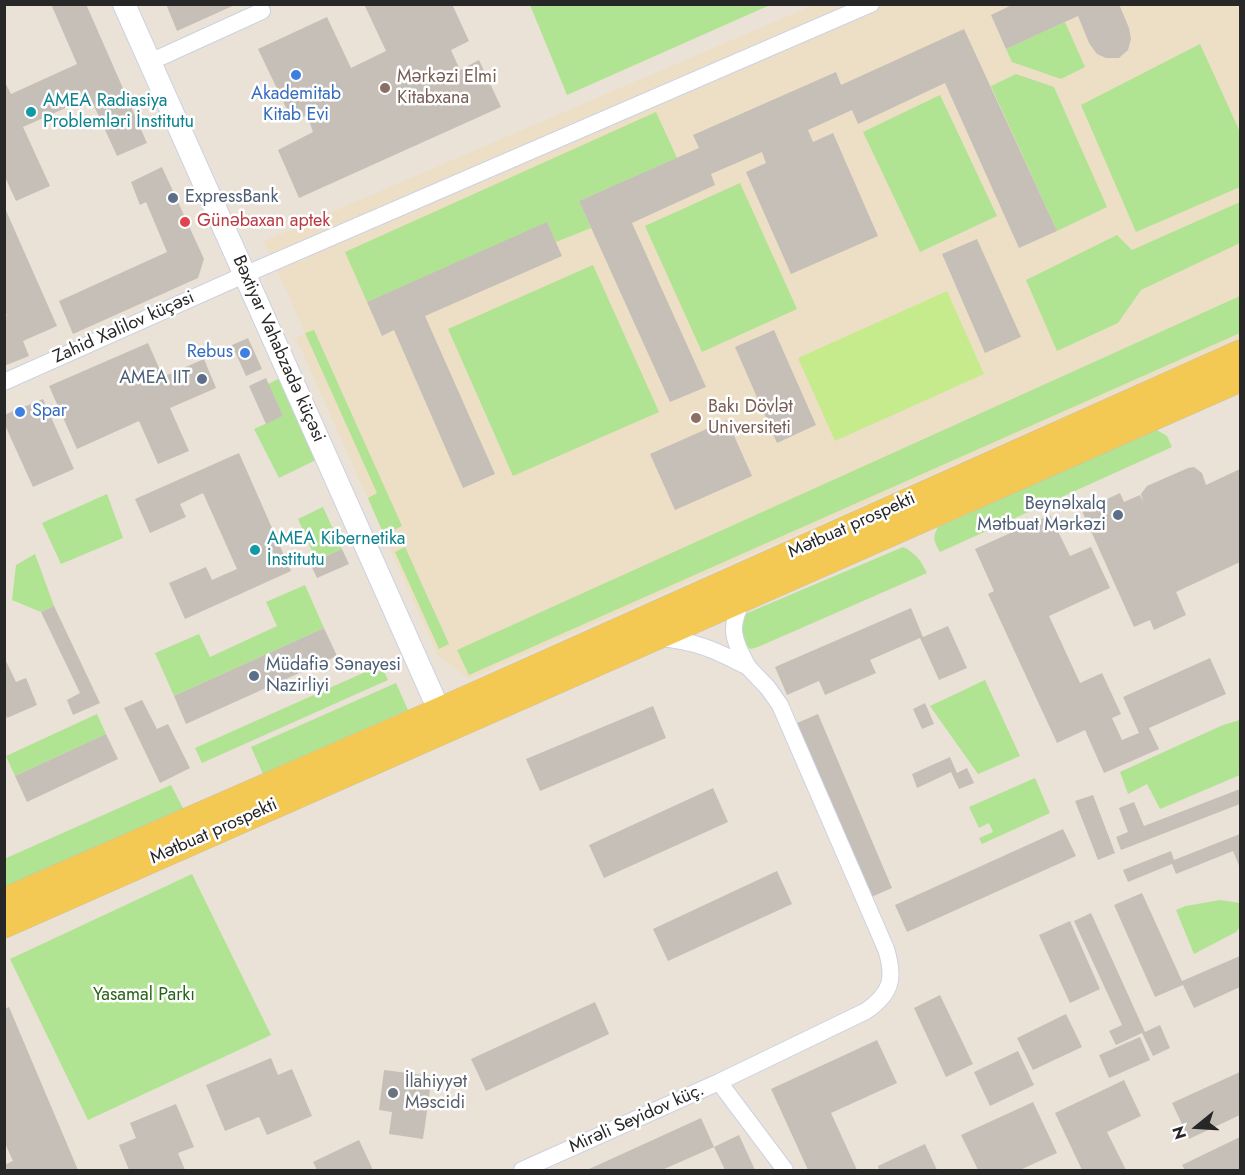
<!DOCTYPE html>
<meta charset="utf-8">
<style>
body{margin:0}
#map{position:relative;width:1245px;height:1175px;overflow:hidden;background:#eae2d7;font-family:Jost,sans-serif}
canvas{display:block}
.frame{position:absolute;inset:0;border:6px solid #272727;pointer-events:none}
.north{position:absolute;left:1167px;top:1097px;width:60px;height:60px;-webkit-text-stroke:4px #fff;paint-order:stroke;rotate:252deg;font-size:16px;font-weight:700;line-height:24px;text-align:center;color:#272727}
.north::after{content:'';display:block;margin:auto;width:21px;height:27px;background:#272727;clip-path:polygon(50% 0,100% 100%,50% 72%,0 100%)}
</style>
<div id="map">
<canvas width="1245" height="1175"></canvas>
<div class="frame"></div>
<div class="north">N</div>
</div>
<script>
const ctx = document.querySelector('canvas').getContext('2d');
ctx.lineJoin = 'round';
function paint(path, color) { ctx.fillStyle = color; ctx.fill(path, 'evenodd'); }
function stroke(path, color, width, dash) { ctx.strokeStyle = color; ctx.lineWidth = width; ctx.lineCap = dash ? 'butt' : 'round'; ctx.setLineDash(dash || []); ctx.stroke(path); }
function write(font, color, halo, rows, align = 'center') {
  ctx.font = font + ' Jost,sans-serif'; ctx.lineWidth = 5; ctx.setLineDash([]); ctx.textBaseline = 'middle'; ctx.strokeStyle = halo; ctx.fillStyle = color; for (const [text, x, y, turn = 0] of rows) {
    ctx.save(); ctx.translate(x, y); ctx.rotate((+turn || 0) * Math.PI / 180); ctx.textAlign = isNaN(turn) ? turn : align; if (halo) ctx.strokeText(text, 0, 0); ctx.fillText(text, 0, 0); ctx.restore();
  }
}
const education = new Path2D(`
 M813,5H1240V338L469,679L438,656L296,338L305,333L264,241Z`);
const green = new Path2D(`
 M530,5H770L567,95Z
 M1065,22L1085,67L1061,79L1012,62L1006,49Z
 M1200,44L1240,132V187L1136,232L1081,105Z
 M1016,74L1054,87L1107,207L1057,231L991,86Z
 M940,95L997,216L920,252L863,132Z
 M656,112L677,158L579,201L591,228L556,242L547,223L367,302L345,252Z
 M740,183L797,309L702,352L645,226Z
 M1240,202V243L1141,290L1118,323L1057,351L1026,280L1117,235L1132,250Z
 M593,265L659,412L513,476L448,329Z
 M1240,296V333L469,675L457,650Z
 M314,330L402,526L384,535L368,498L377,493L305,333Z
 M284,376L322,457L279,478L254,429L283,416L268,384Z
 M1157,430L1167,436L1172,447L940,552C934,542 932,537 938,527L1146,433Z
 M107,494L123,538L61,564L42,523Z
 M323,507L342,549L316,560L298,519Z
 M405,547L449,644L439,649L395,552Z
 M903,547C916,553 921,561 927,573L758,647L751,649L744,645L741,634L745,614Z
 M35,554L54,606L41,612L12,600L16,565Z
 M305,585L324,628L174,696L155,653L199,634L210,657L277,626L266,602Z
 M381,665L388,680L202,763L195,748Z
 M985,680L1020,756L978,774L930,706Z
 M396,683L408,710L263,774L251,747Z
 M97,714L106,734L15,776L6,756Z
 M1240,720V775L1160,809L1147,784L1128,794L1120,772L1223,725Z
 M1035,778L1050,813L982,844L979,838L993,832L989,823L979,828L969,807Z
 M171,785L184,810L5,889L4,859Z
 M192,874L271,1035L88,1120L10,959Z
 M1220,900L1240,903V927L1236,932L1194,954L1176,910L1186,906Z`);
const pitch = new Path2D(`
 M947,291L984,374L835,441L798,358Z`);
const building = new Path2D(`
 M51,4H86L147,143L117,156L90,97L23,127L50,186L16,201L4,175V80L11,94L77,64Z
 M166,4H237L177,31Z
 M364,4H452L469,41L451,50L460,70L479,60L501,107L299,198L278,150L313,132L307,115L293,122L258,49L327,17L351,68L386,51Z
 M1014,4H1119L1129,28L1131,39L1128,50L1119,58H1106L1097,54L1089,43L1078,16L1006,49L991,15Z
 M964,29L1057,231L1019,248L945,83L858,124L852,110L808,130L813,142L833,133L878,236L791,274L746,172L766,163L762,152L711,174L715,185L632,223L706,387L670,402L579,201L699,148L693,135L836,72L841,85Z
 M162,167L204,259L198,278L73,334L59,301L167,252L146,202L140,205L131,182Z
 M4,206L57,326L23,341L29,356L4,366V317L7,316L4,310Z
 M547,222L562,256L425,316L495,474L463,488L394,330L382,336L367,302Z
 M977,239L1021,337L985,353L942,254Z
 M774,330L816,425L777,443L735,347Z
 M248,338L262,369L246,376L232,345Z
 M148,343L163,377L204,359L216,388L170,408L189,451L158,464L139,421L77,449L49,386Z
 M266,378L283,416L266,424L249,386Z
 M43,399L74,469L33,487L4,423V415Z
 M727,420L752,476L675,510L650,454Z
 M239,453L291,571L185,619L169,583L206,567L212,580L237,569L203,493L180,504L186,517L150,533L135,499Z
 M1194,467L1202,473L1206,485L1240,469V562L1176,592L1186,615L1154,630L1150,620L1134,627L1082,511L1120,493L1124,502L1140,495L1143,502L1141,494L1147,486L1188,468Z
 M1050,515L1070,556L1091,547L1110,588L1049,616L1080,683L1102,673L1121,714L1112,718L1122,740L1139,733L1123,697L1210,658L1226,694L1149,728L1159,749L1104,773L1085,730L1057,743L988,594L994,591L975,549Z
 M342,549L349,564L317,578L310,563Z
 M54,606L100,703L73,715L67,700L80,693L41,612Z
 M911,608L923,637L948,626L967,668L939,680L920,638L870,660L876,673L825,695L819,681L787,695L775,667Z
 M324,628L337,656L186,724L174,696Z
 M4,657L16,682L26,678L37,705L7,718L4,713Z
 M142,700L157,729L168,724L190,768L160,783L124,708Z
 M925,703L934,724L922,729L913,709Z
 M653,706L666,738L540,791L526,759Z
 M818,714L892,888L869,898L795,724Z
 M106,734L118,759L27,802L15,776Z
 M950,757L957,773L967,768L974,783L959,789L951,772L917,788L912,774Z
 M713,788L728,822L604,878L589,845Z
 M1240,789V804L1121,850L1116,837L1128,832L1119,808L1134,802L1144,826Z
 M1093,795L1115,853L1098,860L1075,801Z
 M1063,829L1076,856L907,932L895,905Z
 M1240,834V868L1233,851L1176,874L1172,864L1128,882L1123,870L1171,851L1174,860Z
 M777,871L792,904L668,961L653,929Z
 M1142,893L1182,981L1240,956V987L1194,1008L1183,985L1155,997L1114,905Z
 M1091,913L1145,1032L1160,1025L1170,1048L1153,1056L1142,1033L1116,1045L1109,1031L1122,1025L1074,921Z
 M1070,921L1100,989L1070,1003L1039,935Z
 M940,995L973,1064L946,1077L914,1008Z
 M595,1002L609,1034L486,1091L471,1059Z
 M9,1007L78,1170L4,1169V1165L13,1161L4,1141V1009Z
 M1066,1014L1082,1047L1033,1070L1017,1038Z
 M1140,1037L1150,1060L1109,1078L1099,1055Z
 M877,1040L897,1083L831,1113L857,1170H808L771,1089Z
 M1018,1051L1034,1085L990,1106L974,1072Z
 M271,1058L278,1075L292,1069L312,1116L267,1135L259,1117L225,1131L206,1085Z
 M384,1070L432,1076L423,1139L389,1134L392,1112L379,1110Z
 M1240,1072V1115L1189,1139L1172,1103Z
 M1124,1080L1141,1116L1107,1132L1126,1170H1082L1055,1113Z
 M1033,1102L1057,1153L1020,1170H978L961,1135Z
 M176,1104L194,1147L178,1153L185,1170H129L119,1145L136,1138L130,1123Z
 M701,1118L714,1147L739,1135L755,1170H725L714,1147L662,1170H587Z
 M1240,1137V1170H1185L1182,1165Z
 M359,1140L373,1170H317L313,1162Z
 M925,1144L937,1170H879L878,1166Z`);
const street = new Path2D(`
 M150,62L262,11
 M4,382L244,275L871,4
 M659,638C696,641 715,650 748,667C733,638 728,629 743,599
 M719,1082L785,1170
 M522,1170L719,1082L866,1011C892,993 895,978 886,949L780,705L768,688L748,667`);
const secondary = new Path2D(`
 M124,4L447,728`);
const primary = new Path2D(`
 M4,901L439,711L1240,353
 M4,925L1240,379`);
const markers = [
 [296,75,6,"#3f7fe0"],
 [385,88,6,"#8d6e63"],
 [31,112,6,"#0f9aa8"],
 [173,198,6,"#5c6f8a"],
 [185,222,6,"#e0444e"],
 [245,353,6,"#3f7fe0"],
 [202,379,6,"#5c6f8a"],
 [20,412,6,"#3f7fe0"],
 [696,418,6,"#8d6e63"],
 [1118,515,6,"#5c6f8a"],
 [255,550,6,"#0f9aa8"],
 [254,676,6,"#5c6f8a"],
 [393,1093,6,"#6b7280"]
];
const educationNames = [
 ["Mərkəzi Elmi",397,78],
 ["Kitabxana",397,99],
 ["Bakı Dövlət",708,408],
 ["Universiteti",708,429]
];
const shopNames = [
 ["Akademitab",296,95],
 ["Kitab Evi",296,116],
 ["Rebus",233,353,"right"],
 ["Spar",32,412,"left"]
];
const cultureNames = [
 ["AMEA Radiasiya",43,102],
 ["Problemləri İnstitutu",43,123],
 ["AMEA Kibernetika",267,540],
 ["İnstitutu",267,561]
];
const serviceNames = [
 ["ExpressBank",185,198],
 ["AMEA IIT",190,379,"right"],
 ["Beynəlxalq",1106,505,"right"],
 ["Mətbuat Mərkəzi",1106,526,"right"],
 ["Müdafiə Sənayesi",266,666],
 ["Nazirliyi",266,687]
];
const healthNames = [
 ["Günəbaxan aptek",197,222]
];
const streetNames = [
 ["Zahid Xəlilov küçəsi",124,328,-24],
 ["Bəxtiyar Vahabzadə küçəsi",278,349,66],
 ["Mətbuat prospekti",852,526,-24],
 ["Mətbuat prospekti",214,832,-24],
 ["Mirəli Seyidov küç.",637,1119,-24]
];
const parkNames = [
 ["Yasamal Parkı",144,996]
];
const worshipNames = [
 ["İlahiyyət",405,1083],
 ["Məscidi",405,1104]
];
paint(education, '#eddfc6');
paint(green, '#b0e392');
paint(pitch, '#c6eb8d');
paint(building, '#c5bfb8');
stroke(street, '#cdd1e1', 18);
stroke(secondary, '#cdd1e1', 24);
stroke(primary, '#c3c3c3', 27);
stroke(street, '#fff', 16);
stroke(secondary, '#fff', 22);
stroke(primary, '#f3c954', 26);
for (const [x, y, r, color] of markers) { const dot = new Path2D(); dot.arc(x, y, r, 0, 2 * Math.PI); ctx.fillStyle = color; ctx.fill(dot); stroke(dot, '#fff', 2); }
write('18px', '#785e54', '#fff', educationNames, 'left');
write('18px', '#366cbe', '#fff', shopNames);
write('18px', '#0d838f', '#fff', cultureNames, 'left');
write('18px', '#4e5e75', '#fff', serviceNames, 'left');
write('18px', '#be3a42', '#fff', healthNames, 'left');
write('18px', '#272727', '#fff', streetNames);
write('18px', '#296317', '#fff', parkNames);
write('18px', '#5b616d', '#fff', worshipNames, 'left');
</script>
